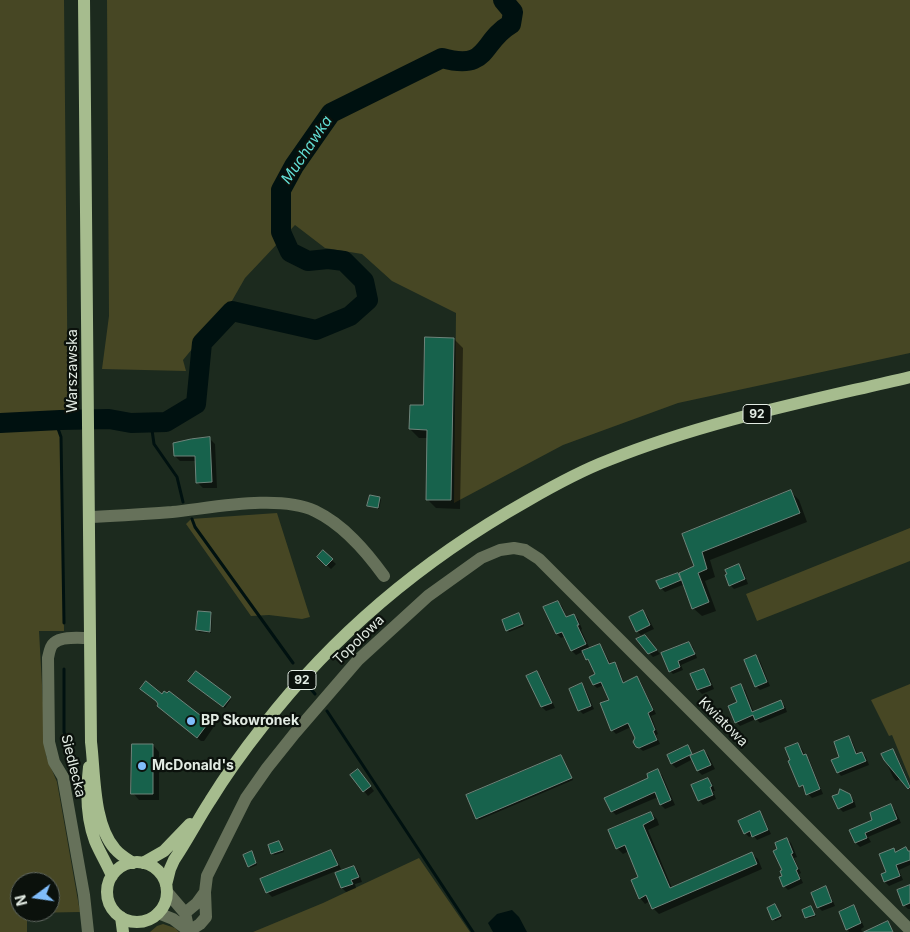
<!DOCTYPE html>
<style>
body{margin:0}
#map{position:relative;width:910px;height:932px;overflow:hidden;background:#1c2a1e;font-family:Inter,sans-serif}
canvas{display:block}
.north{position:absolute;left:10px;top:872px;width:50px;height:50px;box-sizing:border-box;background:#0b110c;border:1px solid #616862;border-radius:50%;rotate:256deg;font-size:14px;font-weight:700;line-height:20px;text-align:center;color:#e2ebe3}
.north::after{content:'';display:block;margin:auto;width:18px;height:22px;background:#80bdfa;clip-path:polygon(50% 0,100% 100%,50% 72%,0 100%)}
</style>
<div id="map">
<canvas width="910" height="932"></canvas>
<div class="north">N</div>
</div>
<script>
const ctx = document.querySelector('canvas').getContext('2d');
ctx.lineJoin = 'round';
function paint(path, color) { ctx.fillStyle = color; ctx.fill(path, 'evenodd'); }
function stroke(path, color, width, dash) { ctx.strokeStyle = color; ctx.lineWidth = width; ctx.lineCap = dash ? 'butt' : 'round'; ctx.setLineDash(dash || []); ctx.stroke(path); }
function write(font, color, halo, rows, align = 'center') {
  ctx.font = font + ' Inter,sans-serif'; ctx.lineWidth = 4.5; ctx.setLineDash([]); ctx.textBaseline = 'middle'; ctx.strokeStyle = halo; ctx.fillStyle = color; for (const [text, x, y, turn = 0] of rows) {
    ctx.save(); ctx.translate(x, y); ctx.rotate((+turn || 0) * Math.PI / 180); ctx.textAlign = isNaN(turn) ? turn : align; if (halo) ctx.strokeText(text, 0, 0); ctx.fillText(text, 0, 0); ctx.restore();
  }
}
const green = new Path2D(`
 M0,0H64L68,413L0,419Z
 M107,0H910V353L678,403L563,445L454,503L456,313L392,281L362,254L325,248L295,225L245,278L217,327L197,343L183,360L186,371L102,369L109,316Z
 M57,424L61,437L64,631H39L46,756L57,782L80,912L27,913V932H0V433L6,428ZM20,882H50V912H20Z
 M277,513L310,617L302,619L269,615L251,616L186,524L191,519Z
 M910,528V561L757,621L746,594Z
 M910,684V779L892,735L889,736L871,700Z
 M419,858L470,932H253L323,903Z
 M163,924L175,928L179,932H150L157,926Z`);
const water = new Path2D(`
 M512,910L519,917L527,932H493L488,923L497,914Z`);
const shadow = new Path2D(`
 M454,339L463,348L460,509L436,508L427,499L428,438H419L410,429L425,406Z
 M210,439L215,444L217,488H203L197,482L196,461H180L175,456Z
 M791,492L799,500L807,522L710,560L715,577L705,581L716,611L702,616L693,608L685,584L665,592L661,588L678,574L683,580L696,567L683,534Z
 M379,498L381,500L379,509L369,506Z
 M323,552L336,564L331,569L318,557Z
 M739,566L743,570L748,584L734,589L730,585Z
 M558,602L562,606L567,618L574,615L578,619L582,629L581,630L590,649L600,645L603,649L611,665L615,664L618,667L624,683L637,678L640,681L656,714L651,716L658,734L656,735L660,744L643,751L637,746L636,738L631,727L616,734L612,730L610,700L604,685L597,688L594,685L597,674L584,651L576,655L572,651L565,636L561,638L557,634Z
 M643,612L647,616L654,629L641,635L637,631Z
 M211,614L212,615L211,633L199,632L197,630Z
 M520,617L524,626L509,632L507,630Z
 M649,641L660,654L653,657L649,653Z
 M689,644L693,647L697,658L681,665L683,670L673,674L670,671Z
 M756,656L760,661L770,686L760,690L756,686Z
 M704,670L708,674L714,689L702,694L698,690Z
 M536,673L541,677L555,708L546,711L542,707L528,676Z
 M192,683L230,698L231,699L225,708Z
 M582,684L585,688L594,709L583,714L579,710Z
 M740,686L745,690L754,713L781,702L785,706L787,712L760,723L756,719L740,726L736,722Z
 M163,695L208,723L213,728L204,741H201L158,706Z
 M848,738L852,741L858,755L862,753L866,757L869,765L841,776L838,772Z
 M798,744L802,749L805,755L809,759L823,794L812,798L802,787L809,784Z
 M153,745L159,752V800H139L133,793Z
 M687,747L694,756L704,751L708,755L715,769L702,775L698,771L693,759L676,768L672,764Z
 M893,751L896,754L910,785V789L901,779L896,781L893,777L883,755Z
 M561,756L573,780L479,820L477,818Z
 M657,771L662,775L675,805L665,809L661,805L658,797L616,815L612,811L650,779Z
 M351,775H362L374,791L368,796Z
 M708,779L712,783L715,791H713L716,799L703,805L699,800Z
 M849,795L854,800L856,807L843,812L839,808Z
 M891,806L895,810L901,823L868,837L871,842L860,847L856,843L874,821Z
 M651,813L657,819L659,825L648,830L672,888L752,854L758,859L762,869L659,914L653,908L650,901L645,904L640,898V877L629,851L623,854L617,848Z
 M759,813L763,817L771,834L757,840L753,835L749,837L745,833Z
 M787,839L791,843L797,857L794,858L801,873L799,874L803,883L788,890L784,886L783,871L779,850Z
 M279,842L284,852L274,855L269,846Z
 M906,849L910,852V865L899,870L903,880L889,886L885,882L893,850L896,853Z
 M331,852L335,856L341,869L272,897L268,893L262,880Z
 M252,853L257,865L250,868L249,866Z
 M354,867L358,871L362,882L355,884L356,888L346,892L342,888L337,874Z
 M910,886V909H908L904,905Z
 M825,888L829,892L835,906L822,911L818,907Z
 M775,905L782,918L775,921L768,909Z
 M854,907L857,911L864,927L861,929L862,932H849L840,913Z
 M811,908L816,916L808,919L803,911Z`);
const stream = new Path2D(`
 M55,420L61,437L64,623
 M151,423L154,444L177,477L183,502
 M192,519L195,527L293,663
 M64,669V732L68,741
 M311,689L315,694
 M327,711L473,932`);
const river = new Path2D(`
 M0,423L60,420L109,419L131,423L166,422L196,404L202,343L232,311L316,330L350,316L368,300L364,281L344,261L328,259L308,261L290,252L281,232V190L294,166L331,113L442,58C490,71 480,42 511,24L513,12L503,0`);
const building = new Path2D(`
 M425,337L454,338L451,500H426L427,430L409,429L410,405H423Z
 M210,437L212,482L196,483L195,456H174L173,443L191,439Z
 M791,490L800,513L702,552L707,569L698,573L709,602L692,609L679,573L694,566L682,534Z
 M370,495L380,497L378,508L367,506Z
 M323,550L333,559L326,566L317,557Z
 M739,564L745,579L729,586L725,575L727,574L725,570Z
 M678,573L681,580L660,589L656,581Z
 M558,601L566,617L574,614L579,625H577L586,644L571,651L562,632L556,634L543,607Z
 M643,610L650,625L636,632L629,617Z
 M198,611L211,612L210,632L196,630Z
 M519,613L523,624L506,631L502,620Z
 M645,635L657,650L648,654L636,639Z
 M689,642L695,654L678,661L680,667L669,672L661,653Z
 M600,644L609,664L615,662L623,683L637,676L653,710L648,713L655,730L653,731L657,740L639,748L636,747L633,742L635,738L628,723L611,731L600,703L609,700L601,682L593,685L589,677L595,674L588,659L586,660L582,651Z
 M756,655L767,682L755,687L744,660Z
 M704,669L711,685L697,690L690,674Z
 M196,671L231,697L223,707L188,681Z
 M537,671L552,703L541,707L526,676Z
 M146,681L162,694L164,691L167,693L169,691L209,722L197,738L157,706L158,704L156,701L140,689Z
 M582,683L591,706L578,711L569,689Z
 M741,684L752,712L781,700L784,708L755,720L753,715L735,723L728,706L737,702L731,688Z
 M849,736L856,754L862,752L866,761L837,773L831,760L839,757L834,742Z
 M798,743L803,755L806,754L820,789L806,795L803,785L799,787L788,761L790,760L785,748Z
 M132,744H153V794H131Z
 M688,745L692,754L671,764L667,755Z
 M893,749L910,787L908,789L884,760L881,754Z
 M704,750L711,765L697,771L690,756Z
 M561,755L572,778L476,819L466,795Z
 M358,769L371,786L363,792L350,775Z
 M658,769L671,800L660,805L655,792L611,812L604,798L648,778L647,774Z
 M708,778L712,786L710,787L713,795L698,801L691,785Z
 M840,789L850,794L853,802L838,809L832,796L838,794Z
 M891,804L897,819L865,833L867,838L855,843L849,830L872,820L870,813Z
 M760,811L768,830L752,837L750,831L744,834L738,821Z
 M651,812L654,819L643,825L670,888L752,852L757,864L652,909L646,895L639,899L631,880L638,877L625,845L616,849L608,830Z
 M787,838L793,853L791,854L798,869L796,870L800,879L783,887L779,877L782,876L780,871L782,870L773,851L777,849L775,843Z
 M279,841L283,850L271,854L268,845Z
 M906,847L908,851H910V860L896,865L900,876L884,882L881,874L886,872L879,854L894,848L895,852Z
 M331,850L338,865L266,893L260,879Z
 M252,851L256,863L248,867L243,855Z
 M354,866L359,877L351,880L353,884L341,888L335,873Z
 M910,885V903L903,906L897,890Z
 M826,886L832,902L817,908L811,893Z
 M775,904L781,916L772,920L767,908Z
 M854,905L861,923L846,930L839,912Z
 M811,906L815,915L805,918L802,910Z
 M888,921L893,932H864Z`);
const minor = new Path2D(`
 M89,517C117,516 145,514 172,512C212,508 279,494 315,511C344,525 366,551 384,576
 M167,892L185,913L189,932
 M158,913L173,919L189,931
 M185,913L197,903L205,892
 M189,931L200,924L206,917L205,892L207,876L246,798L267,768L295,733L358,660L428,596L481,558L500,550L514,548L525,550L539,559L910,930
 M88,932L84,895L63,777L54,762L49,742L48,658C49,653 50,646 54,643C61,636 79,638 89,638`);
const major = new Path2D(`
 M84,0L91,742C95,774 93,824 115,849C120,855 127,859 133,863
 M89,767C86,792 86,817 95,841C100,853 107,864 112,876
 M107 892a30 30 0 1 1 60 0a30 30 0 1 1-60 0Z
 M143,863L164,851L190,824
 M166,885L170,869L174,860C187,841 197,821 210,801C226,775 244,750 263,726C335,633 424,559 527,501C553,486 580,471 609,460C706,421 809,401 910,377
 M121,917L123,932`);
const markers = [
 [191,721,5,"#80bdfa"],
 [142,766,5,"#80bdfa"]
];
const shields = [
 [757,414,28],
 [302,680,28]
];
const shieldNames = [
 ["92",757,414],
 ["92",302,680]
];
const streetNames = [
 ["Warszawska",73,371,-90],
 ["Topolowa",359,640,-44],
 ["Kwiatowa",723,722,45],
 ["Siedlecka",73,766,76]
];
const poiNames = [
 ["BP Skowronek",201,721],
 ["McDonald's",152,766]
];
const waterNames = [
 ["Muchawka",307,150,-56]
];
paint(green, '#474724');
paint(water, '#001110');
paint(shadow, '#0007');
stroke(stream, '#001110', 3);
stroke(river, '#001110', 20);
paint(building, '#17624c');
stroke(building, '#6e847b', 1);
stroke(minor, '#66715a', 12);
stroke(major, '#a6bc8e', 12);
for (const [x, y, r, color] of markers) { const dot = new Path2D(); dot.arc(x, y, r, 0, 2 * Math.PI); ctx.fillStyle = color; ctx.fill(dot); stroke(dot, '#0b110c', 2); }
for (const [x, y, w] of shields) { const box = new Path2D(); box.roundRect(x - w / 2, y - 9.5, w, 19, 4); ctx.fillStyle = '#0b110c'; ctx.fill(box); stroke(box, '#e2ebe3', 1); }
write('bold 12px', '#e2ebe3', null, shieldNames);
write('14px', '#e2ebe3', '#0b110c', streetNames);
write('bold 14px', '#e2ebe3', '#0b110c', poiNames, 'left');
write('italic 15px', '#62ded5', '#0b110c', waterNames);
</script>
